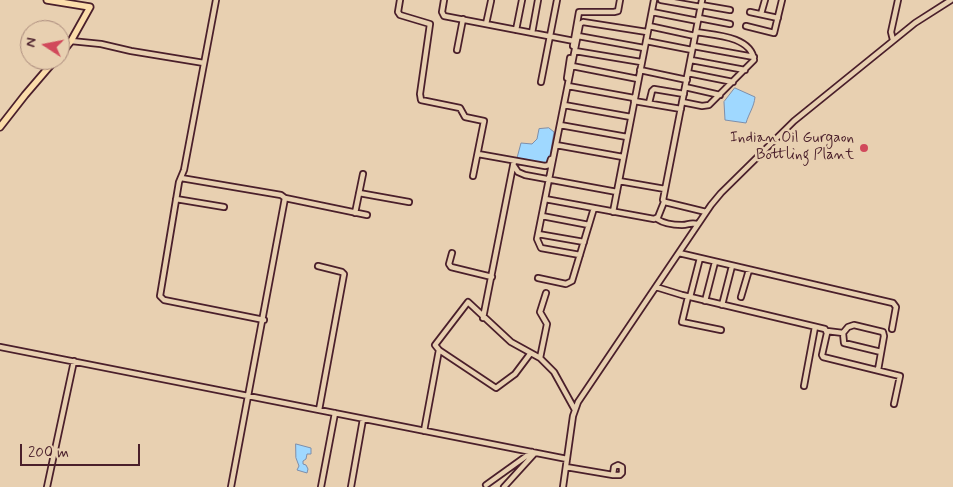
<!DOCTYPE html>
<style>
body{margin:0}
#map{position:relative;width:953px;height:487px;overflow:hidden;background:#e8d0b1;font-family:Mynerve,sans-serif}
canvas{display:block}
.north{position:absolute;left:20px;top:20px;width:50px;height:50px;box-sizing:border-box;background:#e8d0b1;border:1px solid #a9897b;border-radius:50%;rotate:281deg;font-size:14px;font-weight:700;line-height:20px;text-align:center;color:#4a1f2b}
.north::after{content:'';display:block;margin:auto;width:18px;height:22px;background:#d1495b;clip-path:polygon(50% 0,100% 100%,50% 72%,0 100%)}
.scale{position:absolute;left:20px;top:444px;width:120px;height:22px;box-sizing:border-box;border:2px solid #4a1f2b;border-top:0;padding-left:6px;font-size:15px;line-height:18px;white-space:nowrap;color:#4a1f2b;-webkit-text-stroke:4px #e8d0b1;paint-order:stroke}
</style>
<div id="map">
<canvas width="953" height="487"></canvas>
<div class="north">N</div>
<div class="scale">200 m</div>
</div>
<script>
const ctx = document.querySelector('canvas').getContext('2d');
ctx.lineJoin = 'round';
function paint(path, color) { ctx.fillStyle = color; ctx.fill(path, 'evenodd'); }
function stroke(path, color, width, dash) { ctx.strokeStyle = color; ctx.lineWidth = width; ctx.lineCap = dash ? 'butt' : 'round'; ctx.setLineDash(dash || []); ctx.stroke(path); }
function write(font, color, halo, rows, align = 'center') {
  ctx.font = font + ' Mynerve,sans-serif'; ctx.lineWidth = 5; ctx.setLineDash([]); ctx.textBaseline = 'middle'; ctx.strokeStyle = halo; ctx.fillStyle = color; for (const [text, x, y, turn = 0] of rows) {
    ctx.save(); ctx.translate(x, y); ctx.rotate((+turn || 0) * Math.PI / 180); ctx.textAlign = isNaN(turn) ? turn : align; if (halo) ctx.strokeText(text, 0, 0); ctx.fillText(text, 0, 0); ctx.restore();
  }
}
const water = new Path2D(`
 M735,88L755,97C754,107 749,113 746,123L725,120L724,102Z
 M549,128L554,132L549,162L542,166L520,161L517,158L521,143L532,144L537,139L539,129Z
 M296,444L311,448V454H307L306,459L303,461V464L306,465L308,469L307,473L297,470L299,466L296,458Z`);
const minor = new Path2D(`
 M216,0L184,170L179,182L160,296L164,300L264,320
 M400,0L398,12L400,15L430,24L420,94L421,100L460,108L465,117L484,121L473,176
 M444,0L442,12L444,16L574,41
 M661,0L701,7
 M702,0L663,200L665,202L706,212
 M701,5L730,10
 M652,12L698,21
 M750,12L778,18
 M761,14L765,0
 M699,18L730,24
 M486,24L491,1
 M649,26L695,36
 M746,26L774,33L782,0
 M516,30L522,0
 M532,33L538,0
 M578,36L644,48
 M893,40L891,32L898,0
 M71,41L101,44L131,51L204,63
 M646,41L692,50
 M573,46L579,12H614L618,11L620,0
 M693,46L754,57
 M457,50L463,19
 M575,51L641,62
 M691,60L745,70
 M572,66L638,79
 M640,70L687,80
 M688,73L733,82
 M567,78L570,58
 M541,82L557,0
 M568,86L634,98
 M685,87L720,95
 M634,101L681,109
 M682,102L702,106L709,105L754,60C751,36 714,35 696,32
 M649,103L652,91L654,89L684,94
 M564,105L631,117
 M560,125L627,137
 M556,145L623,157
 M478,154L545,166L549,165L551,159
 M514,166L518,172L525,175L617,192
 M181,178L281,195L285,198L231,487
 M619,181L665,189
 M359,193L409,202
 M285,198L367,215
 M176,199L224,207
 M545,199L654,219L658,217L664,202
 M613,212L654,0
 M355,213L363,174
 M542,216L589,225
 M657,219C663,223 674,225 682,225C689,225 689,222 698,224
 M538,234L584,242
 M452,253L449,264L451,267L492,277
 M679,253L893,303L896,307L892,329
 M580,255L541,248L537,239L580,24L583,22L647,32
 M318,266L342,272L344,274L319,410
 M538,278L566,284L572,281L594,208
 M656,287L682,295L825,329L827,333L822,355L823,357L900,376L894,404
 M546,293L540,312L547,324L540,358L554,372L575,410
 M688,297L682,322L721,330
 M690,297L700,258
 M741,297L749,270
 M705,301L715,262
 M722,305L732,266
 M483,318L514,161
 M827,331L843,333L848,327L854,325L883,332L884,336L878,370
 M843,333L844,343L881,352
 M0,347L567,459
 M530,354L515,374L496,388L439,350L435,345L468,302L511,342L540,358
 M804,386L815,327
 M424,431L439,350
 M566,467L613,475H620L622,473V467L618,465L614,467L613,475
 M486,485L532,452
 M47,487L74,361
 M321,487L335,413
 M351,487L363,419
 M504,487L534,454
 M563,487L573,416L578,402L711,205L721,193L794,121L915,23L951,0`);
const major = new Path2D(`
 M47,0L90,7L71,41L60,55
 M0,127L25,95L55,60`);
const markers = [
 [864,148,5,"#d1495b"]
];
const poiNames = [
 ["Indian Oil Gurgaon",854,139],
 ["Bottling Plant",854,156]
];
paint(water, '#9fd8ff');
stroke(water, '#7d8eaa', 1);
stroke(minor, '#4a1f2b', 8);
stroke(major, '#4a1f2b', 9);
stroke(minor, '#e8d0b1', 4.5);
stroke(major, '#fbddab', 5.5);
for (const [x, y, r, color] of markers) { const dot = new Path2D(); dot.arc(x, y, r, 0, 2 * Math.PI); ctx.fillStyle = color; ctx.fill(dot); stroke(dot, '#e8d0b1', 2); }
write('15px', '#4a1f2b', '#e8d0b1', poiNames, 'right');
</script>
